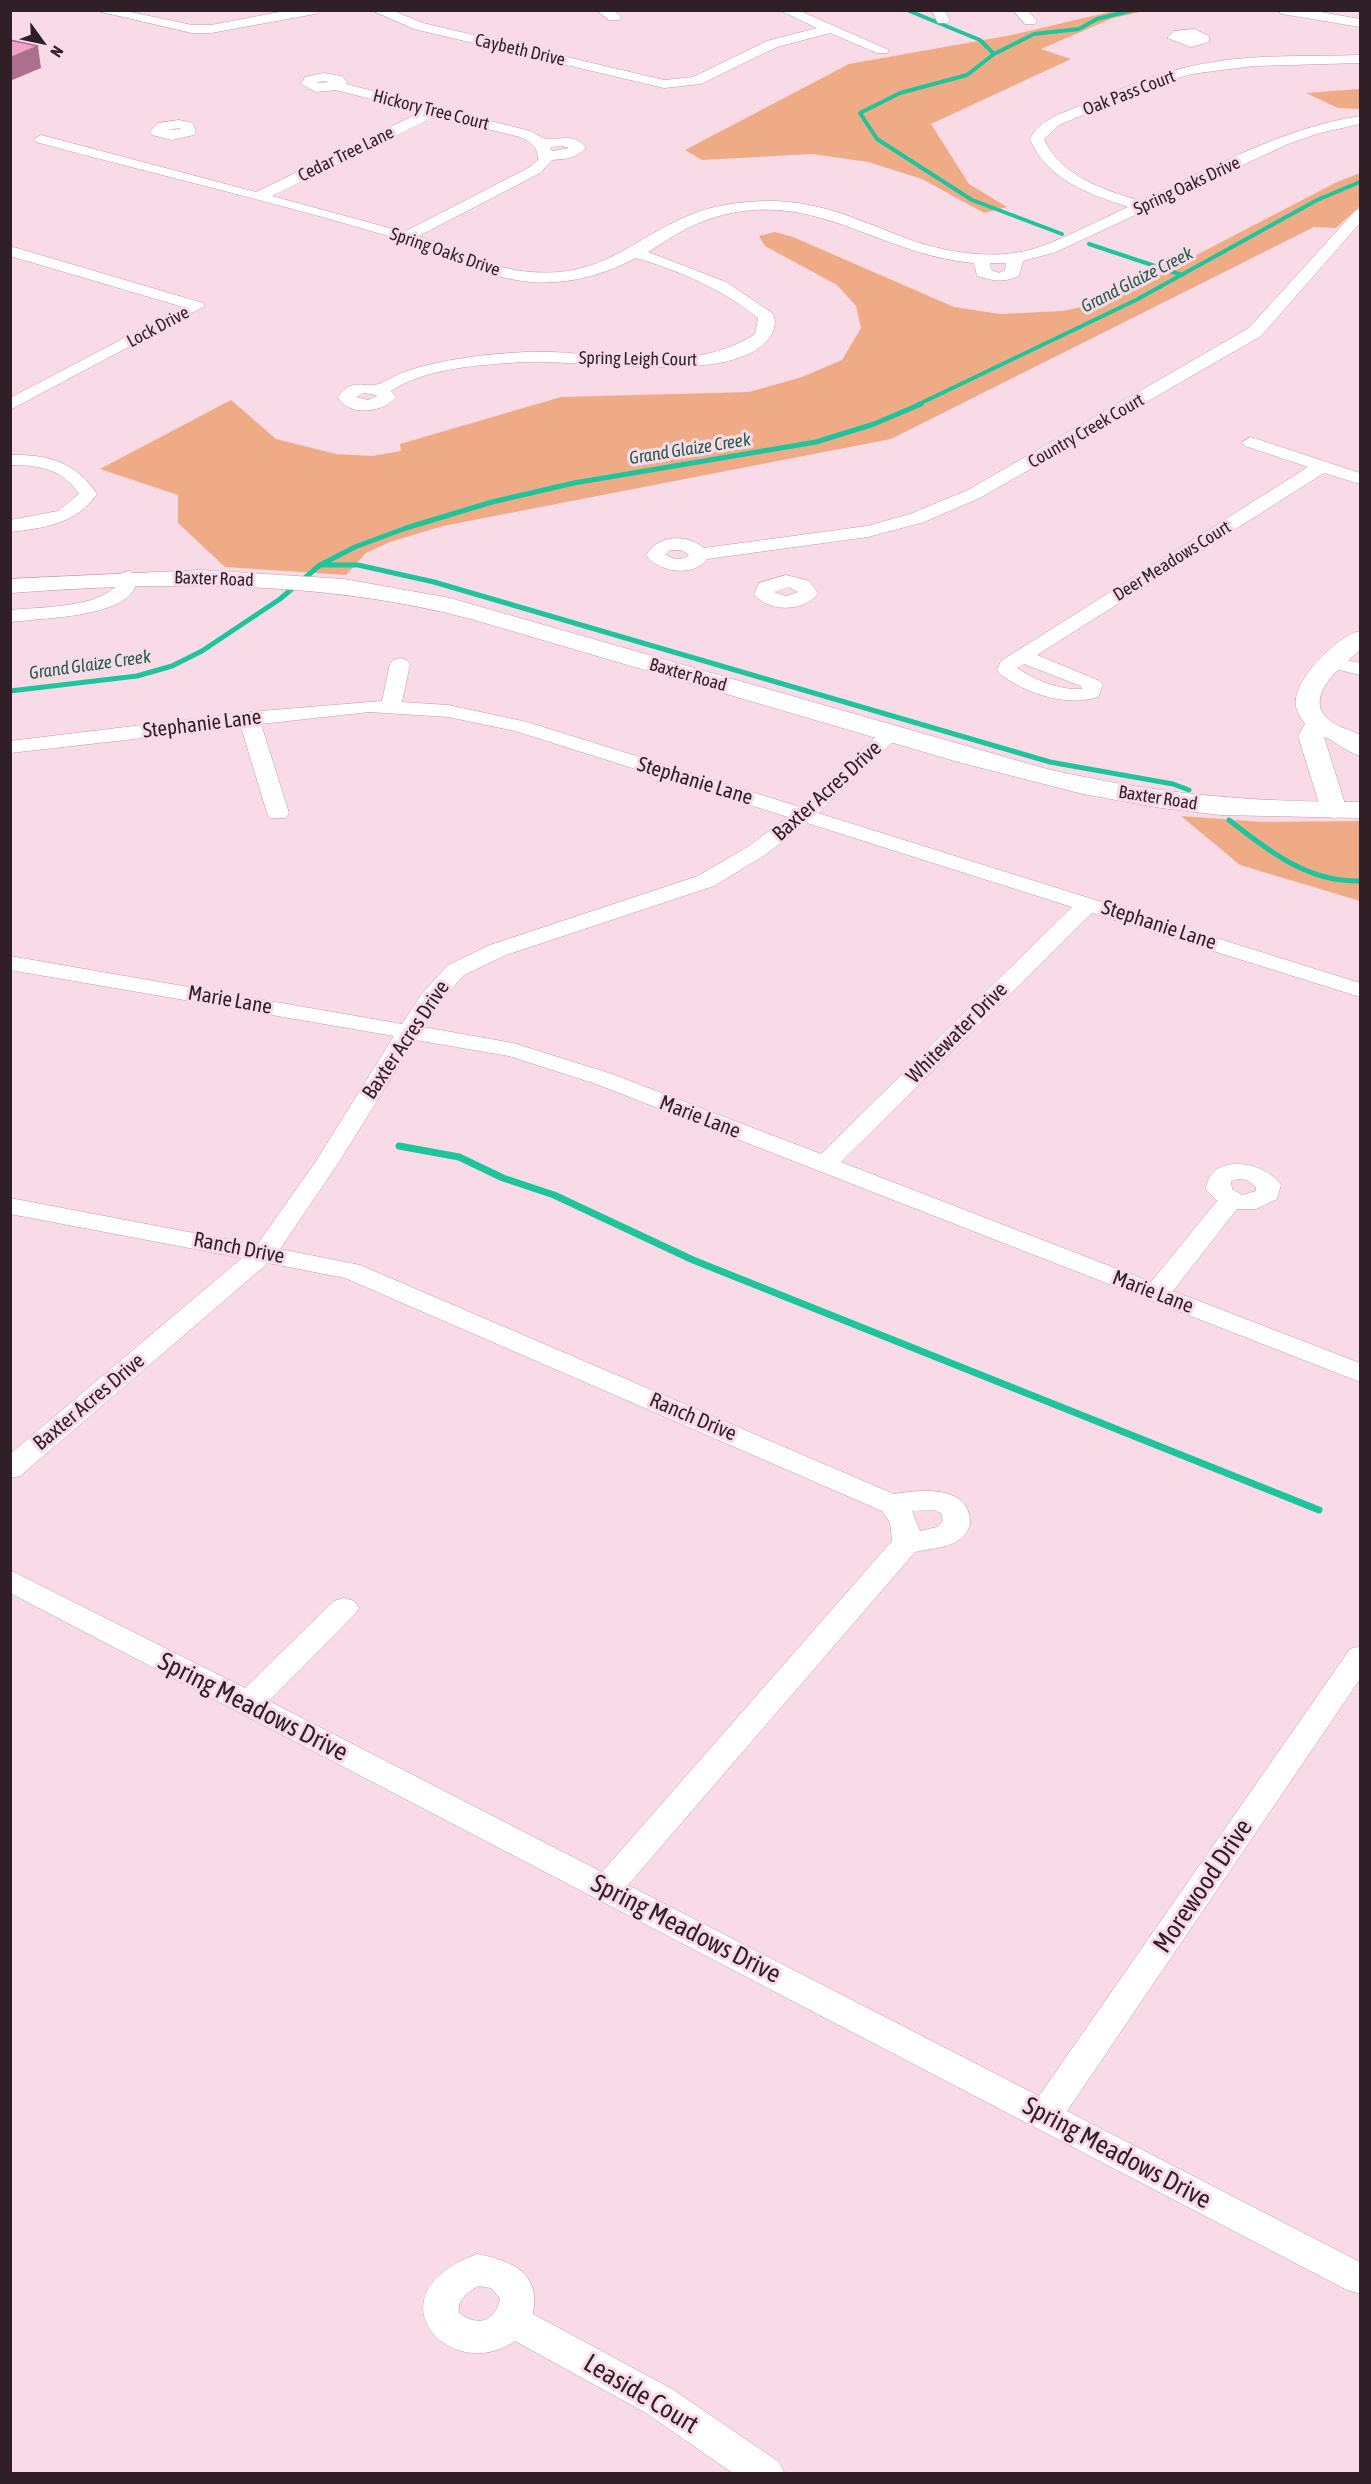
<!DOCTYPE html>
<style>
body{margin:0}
#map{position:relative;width:1371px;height:2484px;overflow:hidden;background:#f9dbe8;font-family:"Asap Condensed",sans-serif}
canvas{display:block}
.frame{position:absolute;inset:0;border:12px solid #311f27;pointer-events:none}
.north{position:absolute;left:12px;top:12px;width:60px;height:60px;-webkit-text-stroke:4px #f9dbe8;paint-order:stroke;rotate:123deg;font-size:16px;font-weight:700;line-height:24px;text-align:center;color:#311f27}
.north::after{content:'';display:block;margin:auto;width:21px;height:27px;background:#311f27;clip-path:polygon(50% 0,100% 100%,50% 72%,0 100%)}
</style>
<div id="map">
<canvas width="1371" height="2484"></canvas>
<div class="frame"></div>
<div class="north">N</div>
</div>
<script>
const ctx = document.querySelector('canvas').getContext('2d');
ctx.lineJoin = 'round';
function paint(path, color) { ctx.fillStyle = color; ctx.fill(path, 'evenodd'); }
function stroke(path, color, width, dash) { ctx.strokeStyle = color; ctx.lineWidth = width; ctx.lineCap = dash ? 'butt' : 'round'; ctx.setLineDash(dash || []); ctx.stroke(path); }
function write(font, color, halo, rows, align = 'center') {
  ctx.font = font + ' "Asap Condensed",sans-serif'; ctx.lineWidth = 6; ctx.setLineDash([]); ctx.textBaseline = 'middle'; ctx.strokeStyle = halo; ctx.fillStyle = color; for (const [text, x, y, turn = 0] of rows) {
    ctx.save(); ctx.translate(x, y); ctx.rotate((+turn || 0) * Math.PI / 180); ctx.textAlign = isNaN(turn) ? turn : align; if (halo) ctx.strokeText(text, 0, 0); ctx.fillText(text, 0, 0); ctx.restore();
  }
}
const green = new Path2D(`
 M1118,10L1145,11L1113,18L1041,49L1071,59L931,124L969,184L1007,207L984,213L922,179L868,162L812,154L702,160L685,150L849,64L1012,35Z
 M1360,89V109L1338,108L1306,93Z
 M1360,173V206L1336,228L1314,227L891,439L443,526L390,542L366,553L346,575L225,567L178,523V495L100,469L231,400L276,439L336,454L372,456L401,451L400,444L561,397L749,392L802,377L842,360L861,328L856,306L837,285L765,246L759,236L775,232L793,237L954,307L1000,314L1062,311L1106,302L1335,183Z
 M1181,816L1262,822L1360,821V901L1240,865Z`);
const streamFar2 = new Path2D(`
 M907,10L980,40L994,54L967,75L900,93L860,113L877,139L972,200L1062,234
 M994,54L1034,34L1079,29L1097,19L1133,10
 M1089,244L1182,275
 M917,405L1136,300L1317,200L1360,182`);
const streamFar1 = new Path2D(`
 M322,565H358L434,582L1050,762L1173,784L1189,790
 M10,691L137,676L172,666L202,651L280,599L320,565L355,547L406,528L492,502L574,483L816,442L874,424L921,404
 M1229,820C1269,851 1307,882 1360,881`);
const stream = new Path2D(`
 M399,1146L459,1157L503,1178L554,1195L693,1260L1319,1510`);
const minor = new Path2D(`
 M93,10H121L192,25H211L290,10H321L315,14L211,33H192Z
 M371,10H391L423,23L664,80L693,77L767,41L817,28L779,10H798L889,50L887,53H877L830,33L777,47L701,84L664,88L414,29Z
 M596,10H613L621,17L619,20H609Z
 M931,10H944L950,20L948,23H938Z
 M1013,10H1027L1037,21L1035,24H1025Z
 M1276,10H1309L1360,19V27L1282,14Z
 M1194,29L1209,36V42L1191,47L1167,38L1174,31Z
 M1360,55V63L1254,66L1191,74L1144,89L1059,125L1044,139C1060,176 1105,190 1140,201C1212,168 1282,128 1360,116V124L1320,133L1288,144L1056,252L1023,261L1019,276C1002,283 994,281 977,276L974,263C875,255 809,182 704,221C684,228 666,241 648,252L726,282L772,313C777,320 775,331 769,338C734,387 579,359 524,362C482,365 427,367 391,391L396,397C384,413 348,417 338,397C353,376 363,389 379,384C387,381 395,375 404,372C442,359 485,354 526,352C600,349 689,378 755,334L758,318C722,289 680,271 636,258C604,275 567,285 531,282C484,278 444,254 401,240C281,203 157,175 36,142L34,139L41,135L256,192L421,112L336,90L316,92L301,84L305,77L323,73L342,76L347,82L346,84L530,131C534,133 540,137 543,138C559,143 572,130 586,148C577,158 566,159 552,160L540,173L419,236C456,249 491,269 531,272C603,278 631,239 690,215C713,205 740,202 765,201C815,200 855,218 900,236C944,253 1000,263 1045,245C1073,234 1100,220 1128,207C1089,194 1047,180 1030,139C1040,119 1063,113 1082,105C1125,87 1167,69 1213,62C1261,54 1311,57 1360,55ZM323,81L330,82L316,83ZM436,116L520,137C531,142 538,146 538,160L530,167L404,232L272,196ZM562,146L569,148L552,151L550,147ZM990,263H1006L1005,270L999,273L991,270ZM364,393L376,395L377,396L368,400L356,397Z
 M179,120L193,123L196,132L194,135L172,140L152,135L150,132L158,123ZM179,128L181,129L167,130Z
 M1360,209V223L1261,336L980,498L924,522L868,537L707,559C694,578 658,572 646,555C658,535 686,533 704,548L867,526L910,514L968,490L1249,328L1355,211ZM670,550H681L689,555C682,561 673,560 665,554Z
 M10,246L203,303L205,306L10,410V398L183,307L10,256Z
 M1251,437L1360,473V484L1324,473L1037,655L1100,681L1103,685L1098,697C1066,707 1027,694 1000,674L997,670L1001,661L1308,467L1245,446L1242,442ZM1024,664L1081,686L1082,689C1059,690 1036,681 1017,668Z
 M10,455C48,454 76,462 97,494C76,524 45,528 10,532V520L58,511L79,494C63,469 39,465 10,465Z
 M129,571L139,577C136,584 134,592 128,597C101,618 43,618 10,622V610C39,607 90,608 113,589C118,586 119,578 122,573Z
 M786,575L809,581L818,593C805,612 768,613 754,594L759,583ZM789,587L798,592L786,596L774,592Z
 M1330,656L1360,663V675L1323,666L1320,662L1323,658Z
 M400,658L407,660L410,664L402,702L448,705L527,722L800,807L883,730H897L900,734L897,738L818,813L1360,983V997L1092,913L841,1162L1151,1282L1217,1201L1206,1189C1210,1152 1265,1161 1281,1185L1277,1199L1256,1209H1237L1173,1291L1360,1363V1382L596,1084L509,1056L415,1040L339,1162L280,1249L360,1265L894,1494C919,1490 966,1484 970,1519C972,1527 964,1537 956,1542C946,1548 927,1549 915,1552L628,1885L1039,2096L1350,1649L1360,1646V1679L1067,2111L1360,2262V2294L1347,2290L10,1593V1570L245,1688L334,1601L344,1598L354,1601L359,1608L354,1615L269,1701L602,1872L892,1541L890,1522L882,1511L345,1278L268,1263L20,1476L10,1478V1454L242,1258L10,1214V1198L257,1245L316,1161L394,1036L10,970V956L402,1024L421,995L448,965L490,945L698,876L749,846L788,817L515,731L448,717L369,712L261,724L289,813L286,818H270L267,813L241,727L10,753V741L249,712L382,701L390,664L393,660ZM807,823L1072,907L821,1154L612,1074L513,1043L423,1027L438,1004L464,975L506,955L714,886L765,855ZM1238,1179L1247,1180L1256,1187V1191L1242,1195L1232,1189L1231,1181ZM933,1510L941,1513L943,1521L937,1527L920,1531L912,1511Z
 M477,2254C512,2261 541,2272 533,2314L672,2389L779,2462L785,2474H734L646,2413L515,2341C451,2386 366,2295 477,2254ZM478,2286L491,2288L500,2298C496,2322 478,2327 459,2313C457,2299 467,2293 478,2286Z`);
const tertiary = new Path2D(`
 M1360,631V650C1345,663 1303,695 1327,718C1335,727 1350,729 1360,735V756C1347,752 1337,742 1324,737L1347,810L1343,816L1334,818L1325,816L1321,810L1298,736L1305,724C1300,716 1294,709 1296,698C1299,675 1338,636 1360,631Z`);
const secondary = new Path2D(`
 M201,570L344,579L450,598L1047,769C1156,794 1248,802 1360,802V818L1221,815L1161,808L1083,794L958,762L471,619C319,579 165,582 10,593V579Z`);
const shadedWall = new Path2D(`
 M38,46L41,68L10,81V58Z`);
const building = new Path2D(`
 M10,40L38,46L10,58Z`);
const farStreetnames = [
 ["Caybeth Drive",520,50,13],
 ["Oak Pass Court",1129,93,-21],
 ["Hickory Tree Court",431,110,14],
 ["Cedar Tree Lane",346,154,-26],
 ["Spring Oaks Drive",1187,186,-25],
 ["Spring Oaks Drive",445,252,19],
 ["Lock Drive",158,327,-28],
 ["Spring Leigh Court",638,359,1],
 ["Country Creek Court",1086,431,-30],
 ["Deer Meadows Court",1172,561,-32],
 ["Baxter Road",214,579,2],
 ["Baxter Road",688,675,16],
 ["Baxter Road",1158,798,9]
];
const farWaternames = [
 ["Grand Glaize Creek",1137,280,-27],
 ["Grand Glaize Creek",690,449,-9],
 ["Grand Glaize Creek",90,665,-8]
];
const streetNames = [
 ["Stephanie Lane",202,724,-7],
 ["Stephanie Lane",695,781,17],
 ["Baxter Acres Drive",827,791,-42],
 ["Stephanie Lane",1159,925,18],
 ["Marie Lane",230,1000,10],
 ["Whitewater Drive",957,1033,-45],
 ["Baxter Acres Drive",406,1040,-56],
 ["Marie Lane",700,1117,21],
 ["Ranch Drive",239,1248,11],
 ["Marie Lane",1153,1292,21],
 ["Baxter Acres Drive",89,1402,-40],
 ["Ranch Drive",693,1417,23]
];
const nearStreetnames = [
 ["Spring Meadows Drive",253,1707,27],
 ["Morewood Drive",1203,1886,-56],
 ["Spring Meadows Drive",686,1929,27],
 ["Spring Meadows Drive",1117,2153,28],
 ["Leaside Court",641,2394,31]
];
paint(green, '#eeab85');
stroke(streamFar2, '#1ec59c', 4);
stroke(streamFar1, '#1ec59c', 5);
stroke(stream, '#1ec59c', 7);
stroke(minor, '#c697ac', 1);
stroke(tertiary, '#c697ac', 1);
stroke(secondary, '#c697ac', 1);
paint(minor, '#fff');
paint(tertiary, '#fff');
paint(secondary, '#fff');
paint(shadedWall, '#ac708c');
paint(building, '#f5a0c8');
stroke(building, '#ac708c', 1.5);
write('18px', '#311f27', '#f9dbe8', farStreetnames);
write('italic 18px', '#245e4c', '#f9dbe8', farWaternames);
write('21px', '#311f27', '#f9dbe8', streetNames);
write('26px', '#311f27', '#f9dbe8', nearStreetnames);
</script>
